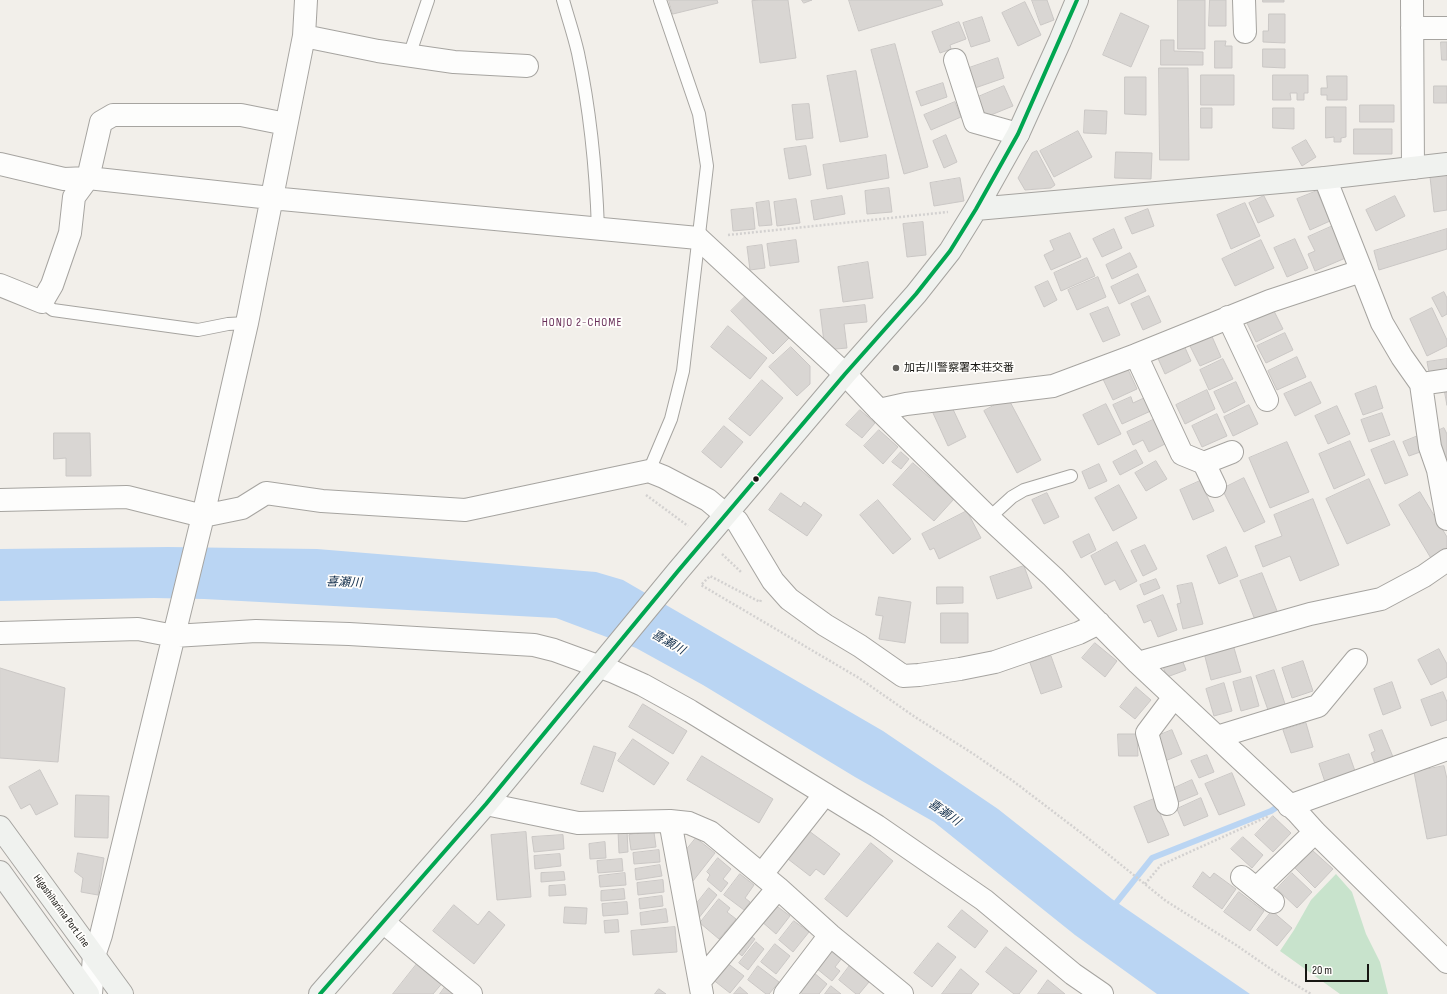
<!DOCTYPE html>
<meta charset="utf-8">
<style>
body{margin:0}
#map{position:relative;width:1447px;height:994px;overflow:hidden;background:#f2efea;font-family:"Sofia Sans Condensed",sans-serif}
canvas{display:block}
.scale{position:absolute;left:1305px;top:964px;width:64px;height:18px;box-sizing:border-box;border:2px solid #171612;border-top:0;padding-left:5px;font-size:12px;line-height:14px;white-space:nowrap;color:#171612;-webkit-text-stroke:3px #fffefc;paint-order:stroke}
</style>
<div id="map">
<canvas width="1447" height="994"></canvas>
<div class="scale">20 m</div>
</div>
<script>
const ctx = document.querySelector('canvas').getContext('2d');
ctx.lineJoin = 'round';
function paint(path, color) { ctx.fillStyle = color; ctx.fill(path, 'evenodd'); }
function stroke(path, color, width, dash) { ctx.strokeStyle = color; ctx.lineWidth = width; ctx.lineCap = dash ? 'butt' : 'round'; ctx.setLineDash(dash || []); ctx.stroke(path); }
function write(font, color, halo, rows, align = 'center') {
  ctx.font = font + ' "Sofia Sans Condensed","Noto Sans JP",sans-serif'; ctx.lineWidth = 3.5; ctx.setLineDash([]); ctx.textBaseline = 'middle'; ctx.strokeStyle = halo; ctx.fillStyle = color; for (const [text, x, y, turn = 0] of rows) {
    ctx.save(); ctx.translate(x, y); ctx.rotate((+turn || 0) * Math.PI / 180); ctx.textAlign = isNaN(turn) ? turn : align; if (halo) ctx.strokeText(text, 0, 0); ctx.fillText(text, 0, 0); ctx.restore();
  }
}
const green = new Path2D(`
 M1336,874L1352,892L1366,934L1380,962L1388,994H1340L1280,951L1294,930L1311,900Z`);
const water = new Path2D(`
 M168,547L317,549L596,572L623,580L883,731L998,809L1112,899L1250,994H1157L1075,935L934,822L855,777L703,685L636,648L556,618L204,599L154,598L0,601V549Z`);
const stream = new Path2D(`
 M1112,908L1152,858L1271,811L1282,804`);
const building = new Path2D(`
 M669,0H717L718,3L673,14Z
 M763,0H788L796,58L760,63L752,1Z
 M802,0H812L804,3Z
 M849,0H941L943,5L859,31Z
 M1032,0H1047L1054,20L1041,25Z
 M1178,0H1205V49H1178Z
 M1210,0H1226V26H1209Z
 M1263,0H1284V2H1263Z
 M1025,2L1041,35L1018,46L1002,13Z
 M1121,13L1149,26L1131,67L1103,55Z
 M1269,14H1285V43L1263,42V31H1268Z
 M982,17L990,41L971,47L963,23Z
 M959,22L966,39L950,45L951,49L940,53L932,32Z
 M1161,40H1174V51L1203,52V65H1161Z
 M1215,41H1226L1225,46H1232V68H1215Z
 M1441,42H1447V60H1442Z
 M895,44L928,167L904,174L871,50Z
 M1263,49H1285V68L1263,67Z
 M998,58L1004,78L975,88L969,68Z
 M1159,68H1188L1189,160H1160Z
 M856,71L868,137L840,142L827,76Z
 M1201,75H1234V105H1201Z
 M1273,75H1308V93H1304V100H1297V93H1290L1291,100H1273Z
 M1327,76H1347V100H1327V95H1321V88H1327Z
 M1125,77H1146V115L1125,114Z
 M943,83L947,97L921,106L916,92Z
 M1004,86L1013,106L986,117L978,97Z
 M1434,86H1447V103H1434Z
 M955,102L961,117L931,130L924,115Z
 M809,104L813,138L796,140L792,105Z
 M1360,105H1394V122H1360Z
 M1326,107H1346V137L1341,138V142H1334V137L1326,138Z
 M1201,108H1212V128H1201Z
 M1273,108H1294V129L1273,128Z
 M1085,110L1107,111L1106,134L1084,133Z
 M1354,129H1392V154H1354Z
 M1078,131L1092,157L1054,177L1040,151Z
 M946,135L957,162L944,168L933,141Z
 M1306,140L1316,157L1302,166L1292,148Z
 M806,146L811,175L789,179L784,149Z
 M1037,151L1055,185L1051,188L1025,190L1018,178L1032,153Z
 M1116,152L1152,153L1151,179L1115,178Z
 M886,155L889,178L827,189L823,165Z
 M1447,175V210L1434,212L1430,177Z
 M960,178L964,201L934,206L930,183Z
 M889,188L892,212L867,214L865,191Z
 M1317,191L1330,221L1310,230L1297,199Z
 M842,196L845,214L814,220L811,201Z
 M1264,196L1274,216L1258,223L1249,203Z
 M1395,196L1405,216L1376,231L1366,210Z
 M796,199L800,223L777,226L774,202Z
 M769,201L772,225L759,226L756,203Z
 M1245,203L1260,236L1231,249L1217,215Z
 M753,208L755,229L733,231L731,210Z
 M1148,209L1154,226L1132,234L1125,218Z
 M923,222L926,255L907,257L903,224Z
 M1335,225L1348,257L1315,271L1308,254L1315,251L1308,237Z
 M1114,229L1122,248L1102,257L1093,239Z
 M1447,229V249L1379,270L1374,251Z
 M1070,233L1081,257L1051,270L1044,255L1054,250L1050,241Z
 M1295,239L1308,268L1287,277L1274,248Z
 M796,240L799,262L770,266L767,244Z
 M1261,240L1274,268L1235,286L1222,259Z
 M762,245L765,268L750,270L747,247Z
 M1130,253L1137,267L1112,279L1106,265Z
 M1087,258L1095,276L1061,291L1054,273Z
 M868,262L873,298L843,302L838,267Z
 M1138,274L1146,291L1119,304L1111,287Z
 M1098,277L1106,297L1077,310L1068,290Z
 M1048,281L1057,300L1044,307L1035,287Z
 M1444,292L1447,298V314L1442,317L1432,298Z
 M747,295L789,338L773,354L731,311Z
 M1149,296L1161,322L1143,330L1131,304Z
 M865,305L867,322L844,324L847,348L825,350L820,310Z
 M1108,307L1120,335L1103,342L1090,314Z
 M1432,308L1447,340V346L1427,356L1410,319Z
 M1273,309L1283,329L1256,342L1246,321Z
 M728,326L767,358L750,379L711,347Z
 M1210,332L1221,357L1200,366L1188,342Z
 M1285,333L1293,350L1266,363L1257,346Z
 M1182,341L1191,361L1165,374L1156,354Z
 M791,347L810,366V384L797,396L769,367Z
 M1297,357L1306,377L1277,390L1268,371Z
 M1223,359L1233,379L1209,390L1200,370Z
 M1447,359V374L1430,377L1427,362Z
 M1126,365L1137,389L1113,400L1102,377Z
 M762,380L783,398L750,436L729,419Z
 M1236,382L1245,402L1224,413L1214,392Z
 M1311,382L1321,403L1295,416L1284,394Z
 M1376,386L1383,408L1363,415L1355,394Z
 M1444,387H1447V405Z
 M1207,390L1215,409L1185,424L1176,405Z
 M1131,397L1133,403L1146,397L1153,410L1122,424L1113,405Z
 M1008,398L1041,460L1017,473L984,411Z
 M1106,404L1121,434L1098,445L1083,415Z
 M951,405L966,437L948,446L933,413Z
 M1249,405L1258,424L1233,436L1224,417Z
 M1337,406L1350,434L1328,444L1315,416Z
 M860,410L875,423L862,438L846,425Z
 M1382,413L1390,435L1369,442L1361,420Z
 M1217,414L1227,436L1202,447L1192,426Z
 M1155,419L1167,443L1149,452L1143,440L1133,445L1127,432Z
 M724,426L743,442L721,468L702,452Z
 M1444,428L1447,434V458L1442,460L1431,434Z
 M879,430L898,447L883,464L864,446Z
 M54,433H90L91,476H66V458L54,459Z
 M1418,436L1423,451L1409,456L1403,442Z
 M1350,441L1365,475L1334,489L1319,454Z
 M1394,441L1408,475L1385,484L1371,450Z
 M1287,442L1309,492L1270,508L1249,458Z
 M1136,450L1143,463L1120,475L1113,462Z
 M901,452L909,459L901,469L892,462Z
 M1156,461L1167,479L1146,491L1135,473Z
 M913,463L954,499L934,521L893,485Z
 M1099,464L1107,481L1089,489L1082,472Z
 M1244,478L1265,522L1244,532L1222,489Z
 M1369,479L1390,525L1347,544L1326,499Z
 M1200,481L1214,511L1193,520L1180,490Z
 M1119,485L1137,518L1113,531L1095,498Z
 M1420,492L1447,537V551L1432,560L1399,505Z
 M781,493L801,507L804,502L822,515L807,536L769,510Z
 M1047,493L1059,517L1044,524L1032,500Z
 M1313,499L1339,565L1300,581L1290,556L1263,567L1255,546L1282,536L1274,515Z
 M878,500L911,539L893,554L860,515Z
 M967,511L981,538L939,559L934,548L930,550L922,534Z
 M1089,534L1096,550L1081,558L1073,542Z
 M1117,542L1137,581L1120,590L1115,580L1105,585L1091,556Z
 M1145,545L1157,569L1143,576L1131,551Z
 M1226,547L1238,576L1219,584L1207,556Z
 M1024,566L1032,588L997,599L990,577Z
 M1262,573L1277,611L1255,620L1240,581Z
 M1156,579L1160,588L1144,595L1140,585Z
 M1192,583L1203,624L1183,629L1177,604L1181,603L1177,586Z
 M937,587H963V603L937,604Z
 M1163,595L1177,630L1158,637L1151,620L1144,623L1137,606Z
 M879,597L911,602L905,643L879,639L883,616L876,615Z
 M941,613H968V643H941Z
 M1232,641L1241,672L1211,680L1203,649Z
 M1095,643L1117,661L1105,677L1082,658Z
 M1439,649L1447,664V677L1431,685L1418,660Z
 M1051,656L1062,687L1041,694L1030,663Z
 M1181,657L1186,670L1167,677L1162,664Z
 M1303,661L1313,691L1292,698L1282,668Z
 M0,668L65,688L58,762L0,758Z
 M1274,670L1285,704L1268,710L1256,676Z
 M1251,677L1259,706L1241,711L1233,682Z
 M1392,682L1401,708L1383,715L1374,689Z
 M1224,683L1232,711L1214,716L1206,689Z
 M1136,687L1151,700L1135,719L1120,707Z
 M1443,692L1447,702V720L1431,726L1421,700Z
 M643,704L687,731L673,754L629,727Z
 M1306,723L1313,747L1291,753L1283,730Z
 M1172,730L1182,754L1165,761L1155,737Z
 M1382,730L1393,757L1375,764L1371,753L1375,751L1369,735Z
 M1118,734H1137L1138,756H1119Z
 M633,739L669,763L654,785L618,761Z
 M594,746L616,753L603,792L581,784Z
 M1349,754L1355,771L1325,782L1319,764Z
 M1207,755L1214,772L1199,778L1191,761Z
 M702,756L773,799L759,823L687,780Z
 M1444,766L1447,779V835L1427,839L1414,772Z
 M40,770L58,804L36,815L30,804L21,809L9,787Z
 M1232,773L1245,805L1219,815L1205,784Z
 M1192,780L1198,794L1176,803L1170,790Z
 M76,795L109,796L108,838L75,837Z
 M1201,798L1208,816L1184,826L1177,809Z
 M1154,799L1169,835L1148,843L1134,807Z
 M1273,816L1291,833L1273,852L1255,835Z
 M627,830L628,852L619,853L618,831Z
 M809,831L840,854L824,875L816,869L810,876L788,859Z
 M526,832L531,897L497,900L491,835Z
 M654,832L656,847L631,850L629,835Z
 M563,835L564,849L534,852L532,837Z
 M1243,837L1263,855L1252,868L1231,849Z
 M696,838L715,853L693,881L679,870L682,855Z
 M605,842L606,858L590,859L589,844Z
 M871,843L893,861L847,917L825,899Z
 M659,850L660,862L634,864L633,853Z
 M1312,850L1333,869L1315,888L1295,868Z
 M78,853L104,858L98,895L81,892L83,878L75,872Z
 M560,854L561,866L535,869L534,856Z
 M718,858L731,869L723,879L728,883L721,892L707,880L710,875L707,872Z
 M622,859L623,871L598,873L597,861Z
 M660,865L662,876L636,880L635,869Z
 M564,872L565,880L541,882V873Z
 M1203,872L1210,878L1214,873L1236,889L1222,909L1193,887Z
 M625,873L626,885L600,887L599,876Z
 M1292,873L1312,892L1297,908L1277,889Z
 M740,874L754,885L745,898L750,902L744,910L724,895Z
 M663,880L664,892L638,895L637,883Z
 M565,885L566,895L549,896V886Z
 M709,888L717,895L698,919L690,912Z
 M624,889L625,899L601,901V891Z
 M1239,892L1264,911L1250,931L1224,912Z
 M662,896L663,906L640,909L639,899Z
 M719,899L730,908L727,912L736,919L719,939L700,923Z
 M627,902L628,914L603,916L602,904Z
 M774,904L790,916L776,934L761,921Z
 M454,905L478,925L489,911L505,925L474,964L433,931Z
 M565,907L587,908L586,924L564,923Z
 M666,909L668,922L641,925L640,913Z
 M962,910L988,931L975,948L948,927Z
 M1272,911L1292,928L1277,946L1257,930Z
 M618,920L619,932L605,933L604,921Z
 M794,921L809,932L793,952L779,940Z
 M675,927L677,952L633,955L631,931Z
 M745,932L755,939L742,956L733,948Z
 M756,942L764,949L748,970L739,963Z
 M938,943L956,957L932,987L914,973Z
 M775,944L790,956L776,974L761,962Z
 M1006,947L1037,971L1019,994H1014L986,972Z
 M831,949L842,958L835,967L840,971L832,981L816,968Z
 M420,960L445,980L433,994H393Z
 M726,962L744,976L730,993L712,979Z
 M851,964L862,973L860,975L869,982L859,994H856L839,980Z
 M758,966L779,982L769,994H766L748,980Z
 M961,969L979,984L971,994H942Z
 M813,972L827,984L819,994H803L798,991Z
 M1048,980L1065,994H1038Z
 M831,986L841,994H825Z
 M445,987L454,994H440Z
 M740,987L748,994H734Z
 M659,989L666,994H655Z`);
const path = new Path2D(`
 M728,235L948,212
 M646,495L688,526
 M722,554L741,572
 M761,600L760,602L710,576L701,585L859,678L915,717L972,753L1013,781L1084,835L1166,901L1236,945L1281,976L1311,994
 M1145,884L1161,865L1269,816`);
const lane = new Path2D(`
 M563,0C568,18 574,35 578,53C590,110 596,170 598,229
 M409,56L428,0
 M42,302L53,310L198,330L228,324L247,323
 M649,471L671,419L683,371L707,166L699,114L660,0
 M989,518L1012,497L1024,490L1071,476`);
const street = new Path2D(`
 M1244,0L1245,32
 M1412,0L1413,168
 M1412,28H1447
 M304,36L378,51L454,62L527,66
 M955,60L975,122L1018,134
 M0,164L64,179L88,178L271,198L698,238L845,374L879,410L989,518L1053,577L1138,663L1297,812L1315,832L1447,962
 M1325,178L1382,323L1402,357L1421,384L1430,447L1438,470L1447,519
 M0,285L42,302L52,285L70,233L74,197L88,178L101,122L113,115H241L286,124
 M1228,317L1267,400
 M1136,355L1182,454L1204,463L1232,452
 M1421,384L1447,380
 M879,410L906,404L1053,386L1136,355L1270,301L1361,271
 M1204,463L1215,486
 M0,500L127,497L203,516L242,508L266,493L322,501L465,510L649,471L664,477L708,500L726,515L737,521L773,581L789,599L825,625L860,646L903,676L919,675L960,669L995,662L1079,633L1099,623
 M0,633L138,629L174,636L256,631L349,634L534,645L554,650L614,672L643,685L690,711L877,826L984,900L1073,974L1102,994
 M1138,663L1310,614L1381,599L1424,576L1447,560
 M1217,737L1318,706L1356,660
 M486,804L578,823L670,821L689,823L710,832L778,888L830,935L902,994
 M1167,804L1147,733L1174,697
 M1289,806L1447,749
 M670,821L702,994
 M762,874L825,794
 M1242,877L1273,902
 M1257,888L1315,832
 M383,922L471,994
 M700,981L778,888
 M91,994L94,956L101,935L203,516L247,323L304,36L306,0
 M785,994L830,935`);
const secondary = new Path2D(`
 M976,209L1325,178L1447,164
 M0,827L122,994
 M0,872L88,994
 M320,994L486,804L678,571L845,374L916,294L950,251L976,209L1018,134L1060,41L1077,0`);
const bus1 = new Path2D(`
 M320,994L486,804L678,571L845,374L916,294L950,251L976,209L1018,134L1077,0`);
const markers = [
 [896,368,4,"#64625e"],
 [756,479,3.5,"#171612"]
];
const poiNames = [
 ["加古川警察署本荘交番",904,368]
];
const streetNames = [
 ["Higashiharima Port Line",61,911,54]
];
const neighbourhoodNames = [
 ["HONJO 2-CHOME",582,323]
];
const waterNames = [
 ["喜瀬川",344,583,2],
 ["喜瀬川",668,643,30],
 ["喜瀬川",944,813,35]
];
paint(green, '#c8e3cc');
paint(water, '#bad5f3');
stroke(stream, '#bad5f3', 6);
paint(building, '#d9d6d3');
stroke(building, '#cac7c5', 1);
stroke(lane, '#a6a4a0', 14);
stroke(street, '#a6a4a0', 24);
stroke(secondary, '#a6a4a0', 24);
stroke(path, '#d3d1d0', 2.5, [2, 2]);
stroke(lane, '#fdfdfc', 12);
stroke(street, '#fdfdfc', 22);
stroke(secondary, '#f0f2ef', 22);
stroke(bus1, '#00a651', 4);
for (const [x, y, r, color] of markers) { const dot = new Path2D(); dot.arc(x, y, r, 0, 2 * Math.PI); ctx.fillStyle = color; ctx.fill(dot); stroke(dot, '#fffefc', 1.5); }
write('11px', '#171612', '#fffefc', poiNames, 'left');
write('11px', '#171612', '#fffefc', streetNames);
ctx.letterSpacing = '1px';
write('12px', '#672d57', '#fffefc', neighbourhoodNames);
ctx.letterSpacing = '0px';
write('italic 12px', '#122e4b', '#fffefc', waterNames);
</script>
